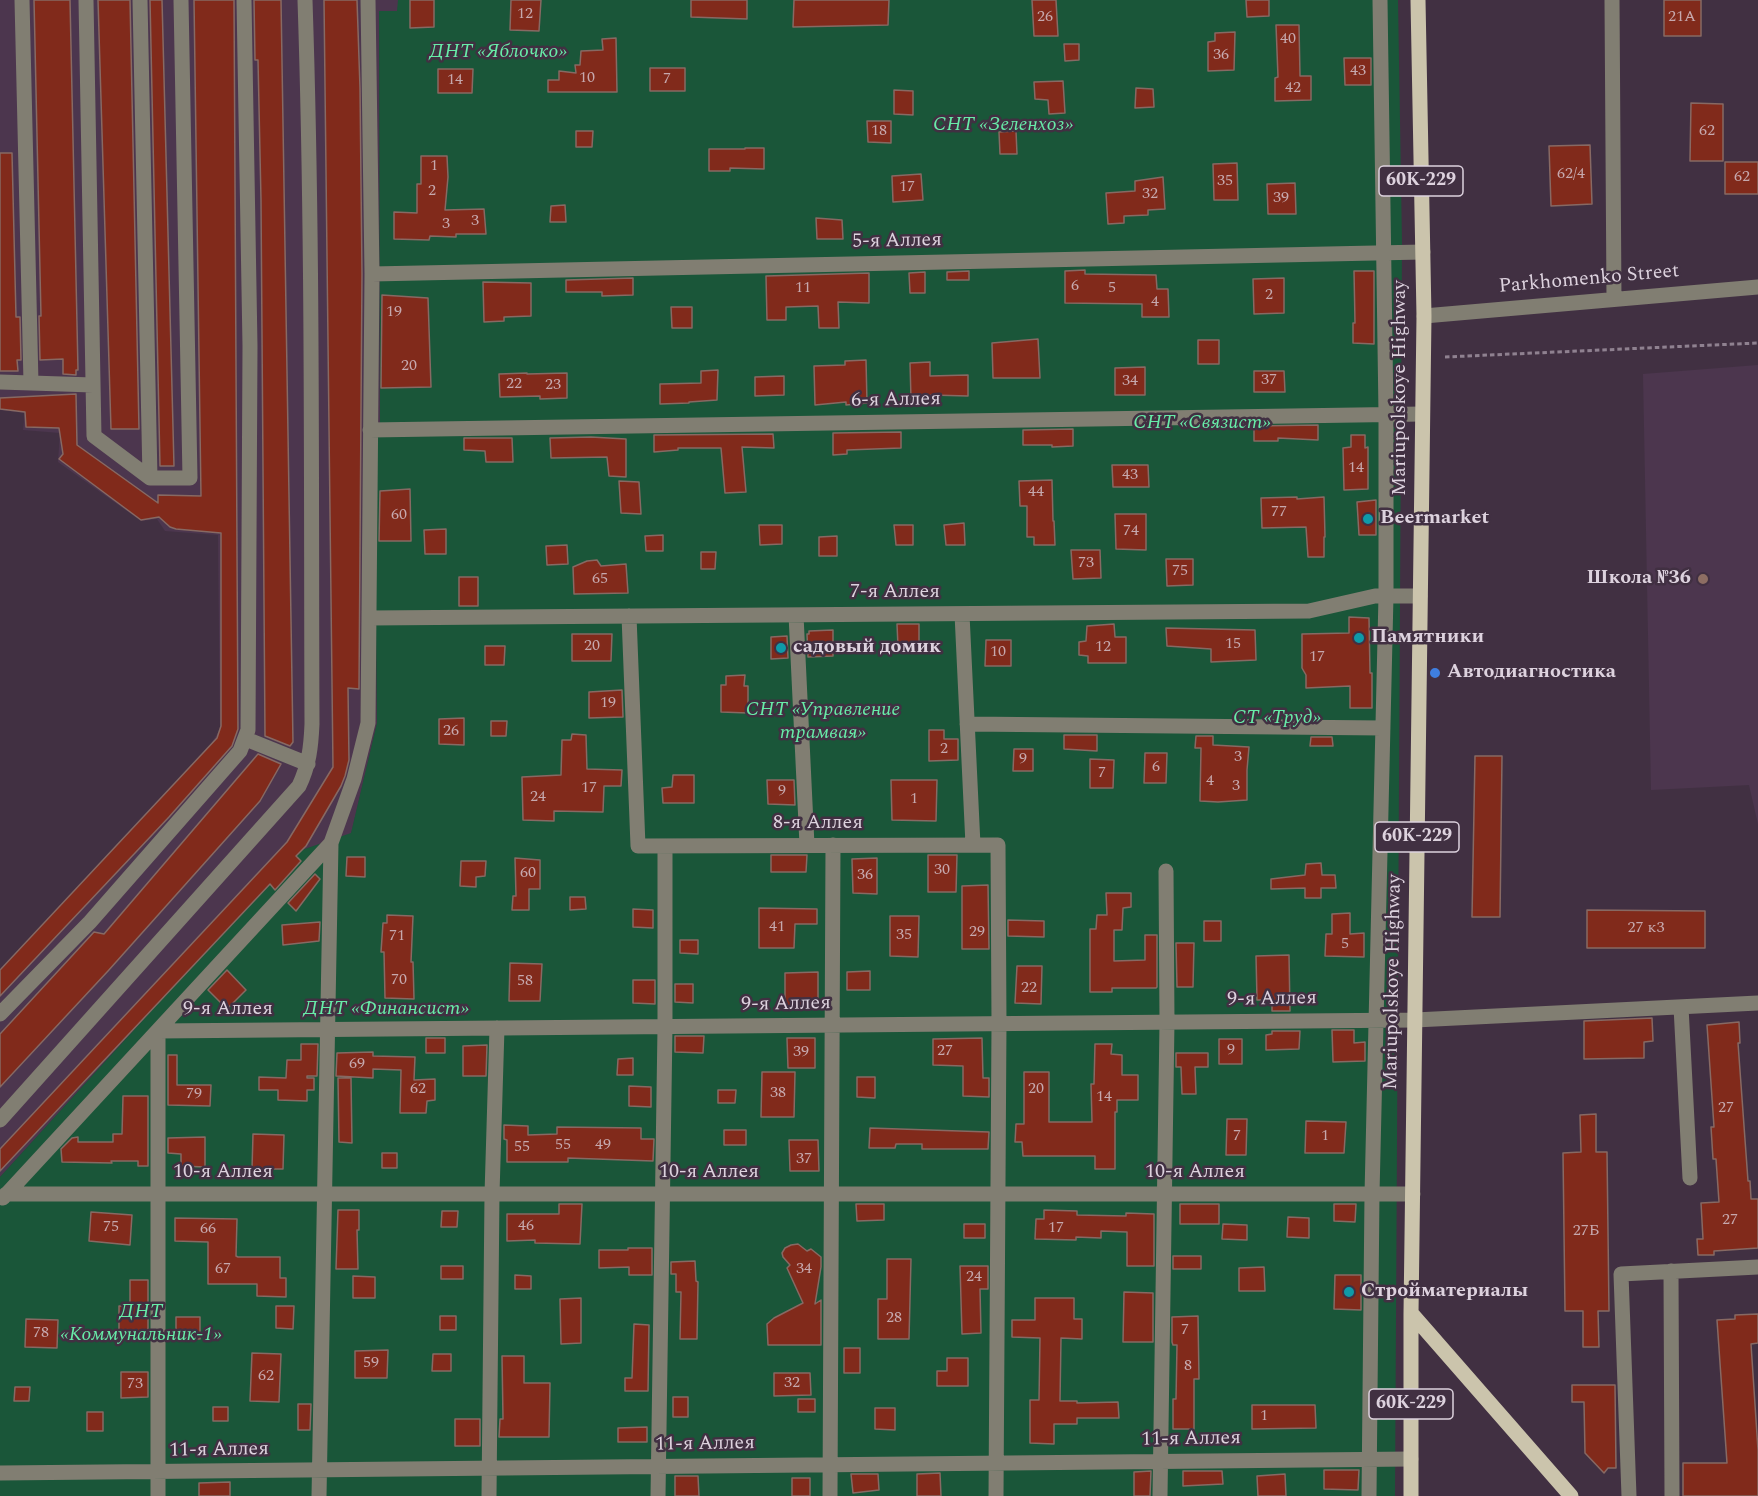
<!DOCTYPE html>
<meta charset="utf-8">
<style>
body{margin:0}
canvas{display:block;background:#413042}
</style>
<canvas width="1758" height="1496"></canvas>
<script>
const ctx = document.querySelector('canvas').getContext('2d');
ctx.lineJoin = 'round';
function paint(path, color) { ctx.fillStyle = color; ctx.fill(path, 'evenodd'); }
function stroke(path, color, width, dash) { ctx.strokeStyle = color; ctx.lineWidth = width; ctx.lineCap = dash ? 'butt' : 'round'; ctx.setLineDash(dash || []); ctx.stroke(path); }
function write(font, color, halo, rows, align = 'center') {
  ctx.font = font + ' Spectral,serif'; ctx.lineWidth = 5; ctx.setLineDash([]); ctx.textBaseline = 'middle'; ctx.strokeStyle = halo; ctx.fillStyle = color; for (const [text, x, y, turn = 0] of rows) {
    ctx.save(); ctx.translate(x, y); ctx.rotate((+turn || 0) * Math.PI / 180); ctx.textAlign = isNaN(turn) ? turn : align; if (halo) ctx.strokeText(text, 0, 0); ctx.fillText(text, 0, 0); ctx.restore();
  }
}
const built = new Path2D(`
 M0,0H398V11H379L380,426H374L377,723L351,834L296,852L0,1177V971L211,744L220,729L218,535L165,531L157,519L141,521L58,462L60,433L23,430L25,413L0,410Z
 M1758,365V824L1749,785L1651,790L1643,374Z`);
const green = new Path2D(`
 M398,0H1398L1402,243L1395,1496H0V1177L296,852L351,833L377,723L374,425H380L379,11H397Z`);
const building = new Path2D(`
 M34,0H70L78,370H76V375L63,374V359L40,360L39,316H41Z
 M98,0H130L139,429H111Z
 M150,0H162L174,466H160Z
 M194,0H234L238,729L232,746L169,817L0,996V970L217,738L221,726V533L176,529L170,527L159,517L141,520L59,459L63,454L59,428L26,427L25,412L0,409V398L76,394L77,445L158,503V495L201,496Z
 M254,0H281L293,742L290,746L265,736L261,200L258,60H255Z
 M324,0H357L360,88L362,274L359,689L348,688L349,760L345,776L341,786L306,846L296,856L301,861L275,890L270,884L0,1171V1149L287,842L333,767Z
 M410,0H434V27L410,28Z
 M511,0H541L539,31L510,30Z
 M691,0H747V19L691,17Z
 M794,0H889L888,25L793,27Z
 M1032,0H1056L1058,36H1034Z
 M1246,0H1269V16L1247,17Z
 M1664,0H1701V36H1664Z
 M1276,25H1299L1300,76H1311V100L1275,101V78L1278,77Z
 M1235,32L1234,70L1208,71V42L1215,41V33Z
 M616,38L617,92H548V80H559V71L576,73L575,65H580L581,51L603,50L602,39Z
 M1064,44H1079V60L1065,61Z
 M1344,58H1371V85H1345Z
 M650,68H685V91H650Z
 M438,69H473L472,93H438Z
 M1063,81L1065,113L1049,114L1048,100L1035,99L1034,82Z
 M1136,88L1153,89L1154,107L1135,108Z
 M894,90L913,91V115L894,114Z
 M1691,103L1723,104V161H1690Z
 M867,121H891V143L868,142Z
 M576,131H593L592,147H576Z
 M1016,131L1017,154H1000L999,132Z
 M1590,145L1592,204L1551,206L1549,146Z
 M745,148H764V169L730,168V171H709V149H745Z
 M0,153H12L16,317H20L21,360H17L18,371H0Z
 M421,156H447L448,177L445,210L484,209L486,234H456V237L430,236L429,240L394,239V212L417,213V184H421Z
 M1725,162H1758V194H1725Z
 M1237,163L1238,200H1214L1213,164Z
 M921,174L923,200L893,202L892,176Z
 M1163,177L1165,209L1148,210V215L1124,216V223L1108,224L1106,193L1135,191V181Z
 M1295,183L1296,214H1268L1267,184Z
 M565,205L566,222H550L551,206Z
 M816,218L842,220L843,239H817Z
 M1085,270V274L1156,275L1157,289H1168L1169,317H1142V304L1065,303V271Z
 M969,271V280H947V272Z
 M1354,271H1374V344L1353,343V323H1355Z
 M925,272V293H910L909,273Z
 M869,273V303L838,302L839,328H819L818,306L786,307V320H767L766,276Z
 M633,278V295L602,296V292H566V280Z
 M1284,278V313L1254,314L1253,279Z
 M483,282L531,283V316L504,317V321L484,322Z
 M382,295L428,298L431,387L381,388Z
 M671,307H692V328H672Z
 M1038,339L1040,378H993L992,343Z
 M1198,340H1219V364H1198Z
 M866,360L867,403L846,405V402L815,405L814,366L845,365V361Z
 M930,362V376L968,375V396L931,395V399H911L910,363Z
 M1145,367V395H1115V368Z
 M718,370L717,400L689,402V403L660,404V384L701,383V371Z
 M1254,371H1284L1285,392H1254Z
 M527,373V374L567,373V398L540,399V396L500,397L499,374Z
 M784,376V395L755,396V377Z
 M1318,425V440L1278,438V441H1254V426Z
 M1073,429V446L1052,447V445H1023V430Z
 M901,432V448L847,450V454L833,455V433Z
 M773,434L774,448L742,447L746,492L725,493L721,448H678V450L654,452V435Z
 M1351,435H1365V448L1368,447V489L1344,490L1343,448L1351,447Z
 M591,437L626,439V477L609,476L607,457L551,458L550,438Z
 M464,438H512L513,462H486L485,451L464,450Z
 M1112,465H1148L1149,487H1113Z
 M1052,480L1053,521H1054L1055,545H1034V537H1027V506H1020L1019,481Z
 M619,481L639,482L641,514L621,513Z
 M410,489L411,541H379L380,491Z
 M1297,497V499L1324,497L1325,537H1324V557H1308L1306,527L1262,528L1261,498Z
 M1376,500V535H1359L1357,502Z
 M1115,514H1146V550L1116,549Z
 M964,523L965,545H946L944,525Z
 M759,525H782V544L760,545Z
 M894,525H913V545H896Z
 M446,529V554H425L424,530Z
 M663,535V551H646L645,536Z
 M837,536V556H819V537Z
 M567,545L568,564L547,565L546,546Z
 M1071,550H1100L1101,578L1073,579Z
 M701,552H716L715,569H701Z
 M1166,559H1193V585L1167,586Z
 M597,560L601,566L626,564L628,593L574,594L573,567L587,561Z
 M459,577H478V606H459Z
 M1349,617L1369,618L1370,673H1372V708H1350V686L1306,688V675L1302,668V634L1349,633Z
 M897,624H919V647H898Z
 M1114,624L1115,637H1126V663H1088V656L1079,655V642L1086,641L1087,626Z
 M1166,628L1255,630L1256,660L1211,662V649L1167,646Z
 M833,630V656L808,657L807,634H809V631Z
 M572,634H612L611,661H572Z
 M787,636L788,658L771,659V637Z
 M986,640H1011V666H985Z
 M485,646H505L504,665H485Z
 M745,675L744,686H748V713L721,712V685H726V676Z
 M622,690L623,717L589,718V692Z
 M464,718V745L439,744V719Z
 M491,721H507L506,736H491Z
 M929,730H944V739H958V760L929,761Z
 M572,734L586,735L587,769L622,770L621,786H604L603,812L554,811V821L523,820L522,777L561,775L562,740H571Z
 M1064,735H1097V751L1064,749Z
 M1196,736H1213V745L1249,747L1247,770V800L1218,802L1200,801L1201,748H1195Z
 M1311,737H1332L1333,746H1310Z
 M1014,749H1033V771H1013Z
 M1145,753H1167L1166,783H1144Z
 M258,754L281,764L260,801L108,971L0,1087V1034L94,932L104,934Z
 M1475,756H1502L1500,917H1472Z
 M1090,759L1114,760L1113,788H1090Z
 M673,775H694V803H663L662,788L672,787Z
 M767,780H794L795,805L768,804Z
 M891,780H937L936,821L892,820Z
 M771,855H807L806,872H771Z
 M928,855H957L956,892H928Z
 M347,857H365V877L346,876Z
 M515,858L540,860V889H529V910H512L513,896H516Z
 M877,858V894L853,893L852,859Z
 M461,861H486L485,876L476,877V887L460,886Z
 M1321,863L1322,875H1335L1336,888H1321V898H1305V888L1271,889V879L1305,875L1306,864Z
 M315,874L320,879L296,911L288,903Z
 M988,885L989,949H962V886Z
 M1106,893H1131V907L1123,908L1122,930H1114V961L1145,960V935H1157V987L1156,988H1112V992H1090V929H1096L1097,915H1107Z
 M570,897H585L586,909L570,910Z
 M759,908L817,909V924H795L794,948H759Z
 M633,909L653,910V928L633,927Z
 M1587,910L1705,911V948H1587Z
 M1350,913V934L1364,933V957L1325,956L1326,934H1332V914Z
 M387,915L413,916L411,962H413L414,999L385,998L384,952H381L383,923H387Z
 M890,916H919L918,957L890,956Z
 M1008,920L1044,921V937L1008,936Z
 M1204,921H1221V941H1204Z
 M320,922L319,941L283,945L282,925Z
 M680,940H698V954L680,953Z
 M1176,943H1194L1193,987H1177Z
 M1289,955L1290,1011H1272V1000H1257L1256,956Z
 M510,963L542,964L540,1001H509Z
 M1017,966H1042L1041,1004L1015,1003Z
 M227,970L246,990L227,1009L208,990Z
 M870,971V990H847V972Z
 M818,972V1006L785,1007V973Z
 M633,980H655V1004L633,1003Z
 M675,984H693V1003L675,1002Z
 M1652,1018L1653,1041L1644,1042V1058L1584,1059V1021Z
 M1739,1022L1740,1043H1738L1748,1181H1750L1751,1199H1758V1248L1714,1251V1255H1698L1697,1239H1703L1701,1203L1719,1202L1716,1159H1713L1711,1127H1714L1707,1025Z
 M1332,1030H1354V1043L1365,1042V1061L1333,1062Z
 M1272,1031H1300L1299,1049L1266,1050V1035L1272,1034Z
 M675,1036H704L703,1053L675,1052Z
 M426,1038H445V1053H426Z
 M787,1038H815V1068H788Z
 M982,1038L983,1078H989V1097L963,1096V1066L933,1065V1039Z
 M1219,1039H1242V1064H1219Z
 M301,1044H318L317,1076H307V1078H314V1090H307V1101L278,1100V1090H259V1077L286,1078L287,1060H301Z
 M1095,1044H1112L1111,1054L1122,1055V1075H1138V1100H1117V1112H1115V1169H1095V1156H1023L1022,1142H1015L1016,1124H1024V1072H1049V1122H1092L1091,1084H1094Z
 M487,1045L486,1076H463V1046Z
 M373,1052V1056L415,1057L414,1080L435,1079V1100L427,1101L426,1113H400L401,1070L373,1069V1078L336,1076L337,1053Z
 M1176,1053H1208V1067H1195L1196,1094H1182L1181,1067H1176Z
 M168,1055H177V1085H211L210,1106L168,1105Z
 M633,1058V1075H617L618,1059Z
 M762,1072H795L794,1117H761Z
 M857,1077H875V1098L857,1097Z
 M338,1078H351L352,1143L339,1142Z
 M629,1086L651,1087V1107L629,1106Z
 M718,1090H736L735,1103H718Z
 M123,1096H148V1166H138V1161H111L112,1163L62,1162L61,1149L72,1138L78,1137V1142H113V1134H122Z
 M1596,1114V1152H1607L1609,1311H1598L1599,1347H1583V1311H1565L1563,1153L1581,1152L1580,1115Z
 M1227,1119H1247L1246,1155H1226Z
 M1306,1121L1346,1122L1344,1153H1305Z
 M504,1125L528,1126V1135L557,1134V1127L641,1128V1139H654L653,1161L568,1158V1162H507V1140L504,1139Z
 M870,1128L989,1132L988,1149H922V1144H896L895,1148H869Z
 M724,1130H746V1145H724Z
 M253,1134L284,1135L283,1169H252Z
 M205,1137V1167L181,1166V1154L168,1153V1138Z
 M789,1140H818L819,1171H790Z
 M382,1153H397V1168H382Z
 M559,1204H582L580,1244L535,1243V1240L507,1241V1214H559Z
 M856,1204H884V1220L857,1221Z
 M1180,1204H1219V1224H1180Z
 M1334,1204H1356L1355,1222L1334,1221Z
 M338,1210H359V1230H357L358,1269H336Z
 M1044,1210L1077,1211V1215L1126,1216V1213L1154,1214V1266H1127V1232L1101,1231V1238L1076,1237V1240L1035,1239L1036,1219H1044Z
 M442,1211H458L457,1227H441Z
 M91,1212L132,1215L130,1245L89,1241Z
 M1288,1217L1309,1218V1238L1287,1237Z
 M175,1218L237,1219L236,1256L238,1257H280V1278H286V1297L257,1296V1284H208V1242L175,1241Z
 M964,1224H985V1238H964Z
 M1223,1224L1247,1225V1240L1222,1239Z
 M798,1244L807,1251L811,1249L821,1257V1267L815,1304L821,1300V1345H768L767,1324L774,1318L803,1303L787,1268L790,1265L783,1257L782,1253L785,1248L791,1245Z
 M628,1248H652V1275H629V1267L599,1268V1250H628Z
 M1173,1256H1201V1269H1173Z
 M887,1259H911L909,1339H878V1299H887Z
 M695,1261L696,1281L698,1282L697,1339H680L681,1292H676V1274H671V1262Z
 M441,1266H463V1279H441Z
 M960,1266H988V1289H980L981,1333L962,1334Z
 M1264,1267L1265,1291H1239V1268Z
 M515,1275L531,1276V1289H515Z
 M1335,1275H1361V1310L1334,1309Z
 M353,1276L375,1277V1298H353Z
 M130,1280H148V1335H119V1306H130Z
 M1124,1292L1153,1293V1342H1123Z
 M581,1298V1343L561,1344L560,1299Z
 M1035,1298H1074V1319H1082V1339L1061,1338L1060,1401H1077V1403L1118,1402L1119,1418H1077V1424H1054V1444L1030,1443V1400H1039L1040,1338L1012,1337V1320H1035Z
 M276,1306H294L293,1329L276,1328Z
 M1758,1314V1343L1751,1344L1758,1450V1496H1683V1463H1727L1717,1320L1735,1319V1315Z
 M440,1316H456V1330H440Z
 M1198,1316L1199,1379H1194V1429H1173V1399H1176L1177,1345H1173L1172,1342V1317Z
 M176,1317H200V1339H176Z
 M26,1319L58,1320L57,1348L25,1347Z
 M634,1324L649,1325L648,1391H625V1378H632Z
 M844,1348H860V1373H844Z
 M388,1350L387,1378H355V1351Z
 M252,1353L281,1354L279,1402L250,1401Z
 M433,1354H451V1371H432Z
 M502,1356H524V1383H550L549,1437H499L500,1419H503Z
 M947,1358H968V1386H937V1371H947Z
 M121,1372H148V1397L121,1398Z
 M774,1373H810L811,1395L774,1396Z
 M1572,1385H1615L1616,1468H1608L1604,1473L1585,1453L1584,1402H1572Z
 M15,1387H30L29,1401H14Z
 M673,1397H688V1417H673Z
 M798,1399H815V1412H798Z
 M298,1404H311L310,1430H298Z
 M1252,1405H1315L1316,1428L1252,1429Z
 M213,1407H228V1421H213Z
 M875,1408H895V1430L875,1429Z
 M87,1412H103V1431H87Z
 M455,1419H480V1446H455Z
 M647,1427V1442H618V1428Z
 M1324,1470H1359L1358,1490L1324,1489Z
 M1151,1471L1150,1496H1134V1472Z
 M1183,1471H1222L1223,1484L1183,1486Z
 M940,1473L941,1496H917V1474Z
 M851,1474H878L879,1490L853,1493Z
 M1285,1474L1286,1496H1258L1257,1476Z
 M675,1476H698L699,1496H675Z
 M792,1478H810V1496H792Z
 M230,1482V1496H199V1483Z`);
const path = new Path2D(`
 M1445,357L1758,343`);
const minor = new Path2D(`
 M22,0L31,383
 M86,0L94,436L150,478H190L181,0
 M140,0L150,478
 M1612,0L1614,299
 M372,274L1423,252
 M1424,316L1758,287
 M0,382L93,385
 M370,430L1422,414
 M962,614L973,845
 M796,615L807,845
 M629,616L638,846L998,845L999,1024L996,1496
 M369,618L1309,611L1375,596H1420
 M967,724L1383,728
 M246,739L308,764
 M1681,1007L1690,1178
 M0,1014L90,922L240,751L248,730L250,346L244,0
 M0,1120L299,786C309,765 311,747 312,724C311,483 313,241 305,0
 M6,1194H1413
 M3,1198L331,843
 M1671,1271L1672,1496
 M0,1473L1411,1459
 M158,1496V1031L1415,1020L1758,1003
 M319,1496L331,843L354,779L368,723L372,274L368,0
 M489,1496L492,1194L497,1028
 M658,1496L665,1027V846
 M830,1496L833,845
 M1160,1496L1167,1022L1166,871
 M1369,1496L1372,1194L1386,596V414L1380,0
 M1629,1496L1621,1274L1758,1267`);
const major = new Path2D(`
 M1411,1313L1571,1496
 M1411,1496V1313L1424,316L1418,0`);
const markers = [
 [1368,519,6,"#0f9aa8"],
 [1703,579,6,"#8d6e63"],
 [1359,638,6,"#0f9aa8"],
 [781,648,6,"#0f9aa8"],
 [1435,673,6,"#3f7fe0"],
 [1349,1292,6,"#0f9aa8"]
];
const numberNames = [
 ["12",525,15],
 ["26",1045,18],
 ["21А",1682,18],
 ["40",1288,40],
 ["36",1221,56],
 ["43",1358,72],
 ["10",587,79],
 ["7",667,80],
 ["14",455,81],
 ["42",1293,89],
 ["18",879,132],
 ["62",1707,132],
 ["1",434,167],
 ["62/4",1571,175],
 ["62",1742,178],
 ["35",1225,182],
 ["17",907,188],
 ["2",432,192],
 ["32",1150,195],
 ["39",1281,199],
 ["3",475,222],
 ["3",446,225],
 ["6",1075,287],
 ["11",803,289],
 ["5",1112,289],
 ["2",1269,296],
 ["4",1155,303],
 ["19",394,313],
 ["20",409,367],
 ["37",1269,381],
 ["34",1130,382],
 ["22",514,385],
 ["23",553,386],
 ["14",1356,469],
 ["43",1130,476],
 ["44",1036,493],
 ["77",1279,513],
 ["60",399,516],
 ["74",1131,532],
 ["73",1086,564],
 ["75",1180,572],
 ["65",600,580],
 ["15",1233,645],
 ["20",592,647],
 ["12",1103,648],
 ["10",998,653],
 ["17",1317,658],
 ["19",608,704],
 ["26",451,732],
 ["2",944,750],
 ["3",1238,758],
 ["9",1023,760],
 ["6",1156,768],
 ["7",1102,774],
 ["4",1210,782],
 ["3",1236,787],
 ["17",589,789],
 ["9",782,792],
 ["24",538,798],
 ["1",914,800],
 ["30",942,871],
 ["60",528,874],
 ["36",865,876],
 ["41",777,928],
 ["27 к3",1646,929],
 ["29",977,933],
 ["35",904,936],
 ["71",397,937],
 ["5",1345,945],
 ["70",399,981],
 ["58",525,982],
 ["22",1029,989],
 ["9",1231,1051],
 ["27",945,1052],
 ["39",801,1053],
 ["69",357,1065],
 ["62",418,1090],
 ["20",1036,1090],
 ["38",778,1094],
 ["79",194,1095],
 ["14",1104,1098],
 ["27",1726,1109],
 ["7",1237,1137],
 ["1",1325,1137],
 ["55",563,1146],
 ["49",603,1146],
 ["55",522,1148],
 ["37",804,1160],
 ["27",1730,1221],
 ["46",526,1227],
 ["75",111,1228],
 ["17",1056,1229],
 ["66",208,1230],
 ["27Б",1586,1232],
 ["67",223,1270],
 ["34",804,1270],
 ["24",974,1278],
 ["28",894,1319],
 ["7",1185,1331],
 ["78",41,1334],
 ["59",371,1364],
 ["8",1188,1367],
 ["62",266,1377],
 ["32",792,1384],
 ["73",135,1385],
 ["1",1264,1417]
];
const shields = [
 [1421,181,84],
 [1417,837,84],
 [1411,1404,84]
];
const shieldNames = [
 ["60К-229",1421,181],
 ["60К-229",1417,837],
 ["60К-229",1411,1404]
];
const parkNames = [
 ["ДНТ «Яблочко»",498,53],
 ["СНТ «Зеленхоз»",1003,126],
 ["СНТ «Связист»",1202,424],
 ["СНТ «Управление",823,711],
 ["трамвая»",823,734],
 ["СТ «Труд»",1277,719],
 ["ДНТ «Финансист»",386,1010],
 ["ДНТ",141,1313],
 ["«Коммунальник-1»",141,1336]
];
const streetNames = [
 ["5-я Аллея",897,242,-1],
 ["Parkhomenko Street",1589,280,-5],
 ["Mariupolskoye Highway",1401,388,-90],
 ["6-я Аллея",896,401,-1],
 ["7-я Аллея",895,593],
 ["8-я Аллея",818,824],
 ["Mariupolskoye Highway",1394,982,-89],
 ["9-я Аллея",1272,1000,-1],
 ["9-я Аллея",786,1005,-1],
 ["9-я Аллея",228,1010],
 ["10-я Аллея",223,1173],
 ["10-я Аллея",709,1173],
 ["10-я Аллея",1195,1173],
 ["11-я Аллея",1191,1440,-1],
 ["11-я Аллея",705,1445,-1],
 ["11-я Аллея",219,1451,-1]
];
const poiNames = [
 ["Beermarket",1380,519],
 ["Школа №36",1691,579,"right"],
 ["Памятники",1371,638],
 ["садовый домик",793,648],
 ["Автодиагностика",1447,673],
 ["Стройматериалы",1361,1292]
];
paint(built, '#4c364e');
paint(green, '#1a5639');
paint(building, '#812a1b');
stroke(building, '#876963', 1.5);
stroke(path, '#8f8190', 3, [4.5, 3]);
stroke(minor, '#817e72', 15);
stroke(major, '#cbc4ac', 15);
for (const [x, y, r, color] of markers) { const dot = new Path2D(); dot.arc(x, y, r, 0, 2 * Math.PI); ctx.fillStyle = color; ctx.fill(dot); stroke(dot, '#413042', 2); }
write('16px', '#c6a8ad', null, numberNames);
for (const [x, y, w] of shields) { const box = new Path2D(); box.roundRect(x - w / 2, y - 15, w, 30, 4.5); ctx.fillStyle = '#413042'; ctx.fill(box); stroke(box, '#ddd2de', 1.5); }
write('bold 18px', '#ddd2de', null, shieldNames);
write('italic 20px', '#67eca8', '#413042', parkNames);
write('20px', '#ddd2de', '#413042', streetNames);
write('bold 20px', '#ddd2de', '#413042', poiNames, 'left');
</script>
